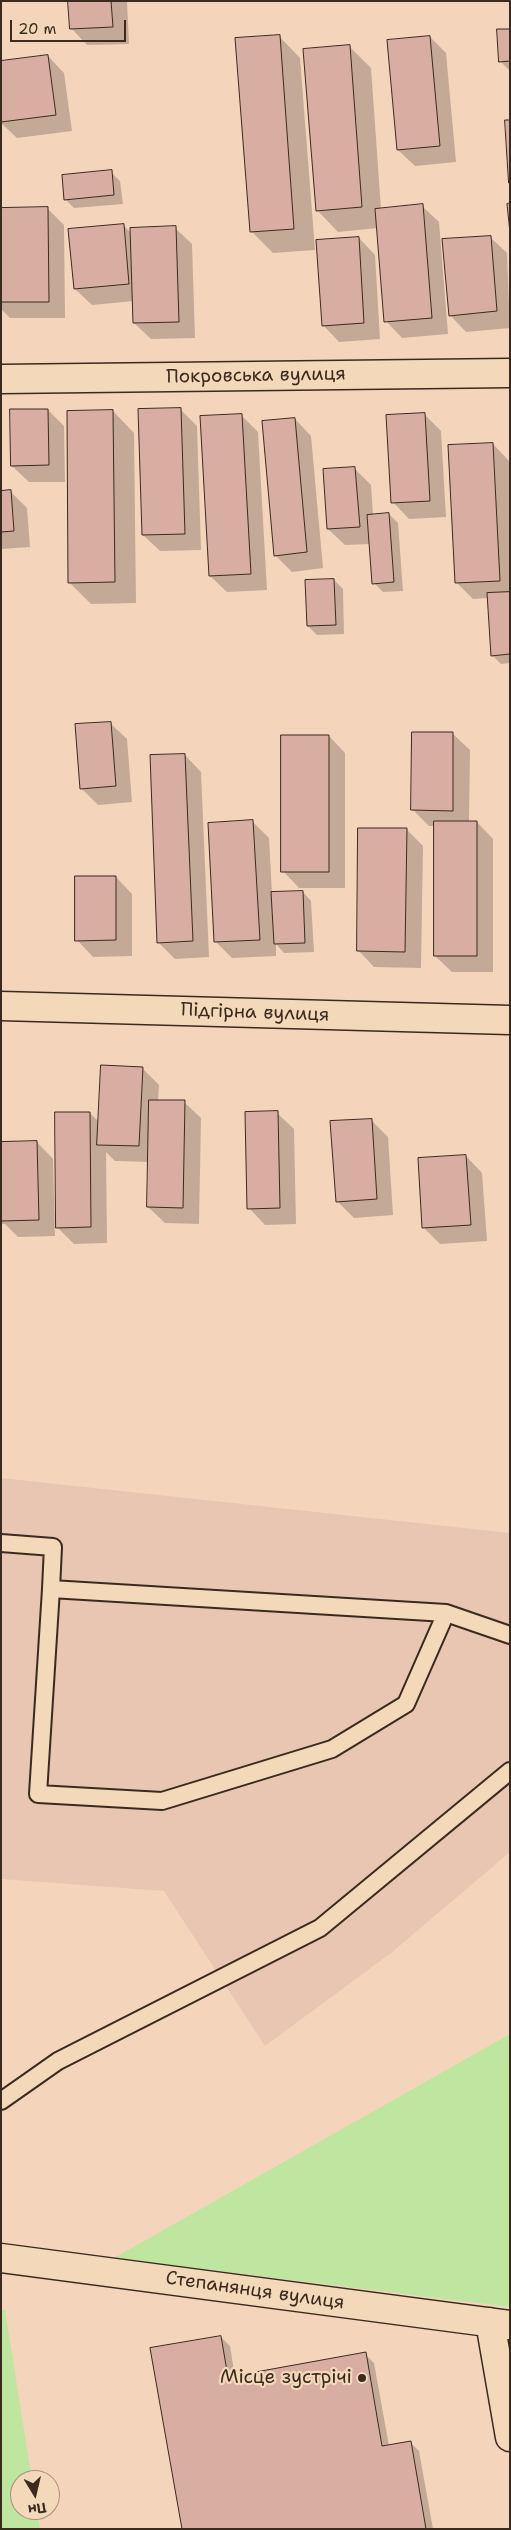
<!DOCTYPE html>
<meta charset="utf-8">
<style>
body{margin:0}
#map{position:relative;width:511px;height:2530px;overflow:hidden;background:#f5d4bc;font-family:"Shantell Sans",sans-serif}
canvas{display:block}
.frame{position:absolute;inset:0;border:2px solid #3b2a1e;pointer-events:none}
.north{position:absolute;left:10px;top:2470px;width:50px;height:50px;box-sizing:border-box;background:#f3d8ba;border:1px solid #a9927c;border-radius:50%;rotate:171deg;font-size:14px;font-weight:700;line-height:20px;text-align:center;color:#3b2a1e}
.north::after{content:'';display:block;margin:auto;width:18px;height:22px;background:#3b2a1e;clip-path:polygon(50% 0,100% 100%,50% 72%,0 100%)}
.scale{position:absolute;left:10px;top:20px;width:116px;height:22px;box-sizing:border-box;border:2px solid #3b2a1e;border-top:0;padding-left:6px;font-size:15px;line-height:18px;white-space:nowrap;color:#3b2a1e;-webkit-text-stroke:4px #f3d8ba;paint-order:stroke}
</style>
<div id="map">
<canvas width="511" height="2530"></canvas>
<div class="frame"></div>
<div class="north">Пн</div>
<div class="scale">20 m</div>
</div>
<script>
const ctx = document.querySelector('canvas').getContext('2d');
ctx.lineJoin = 'round';
function paint(path, color) { ctx.fillStyle = color; ctx.fill(path, 'evenodd'); }
function stroke(path, color, width, dash) { ctx.strokeStyle = color; ctx.lineWidth = width; ctx.lineCap = dash ? 'butt' : 'round'; ctx.setLineDash(dash || []); ctx.stroke(path); }
function write(font, color, halo, rows, align = 'center') {
  ctx.font = font + ' "Shantell Sans",sans-serif'; ctx.lineWidth = 4.5; ctx.setLineDash([]); ctx.textBaseline = 'middle'; ctx.strokeStyle = halo; ctx.fillStyle = color; for (const [text, x, y, turn = 0] of rows) {
    ctx.save(); ctx.translate(x, y); ctx.rotate((+turn || 0) * Math.PI / 180); ctx.textAlign = isNaN(turn) ? turn : align; if (halo) ctx.strokeText(text, 0, 0); ctx.fillText(text, 0, 0); ctx.restore();
  }
}
const built = new Path2D(`
 M1,1478L510,1533V1852L391,1953L265,2046L164,1891L1,1879Z`);
const green = new Path2D(`
 M510,2034V2307L114,2258Z
 M1,2310H5L32,2480H20V2510H37L40,2529H1Z`);
const shadow = new Path2D(`
 M70,1H127L129,44L87,45L71,28Z
 M510,30V71L500,61Z
 M279,36L300,58L315,250L273,253L252,232Z
 M430,37L446,53L456,162L415,166L398,150Z
 M349,46L371,68L381,209L422,206L439,222L448,334L402,338L386,321L378,228L338,232L317,210Z
 M48,56L64,73L72,131L17,138L1,123V62Z
 M111,172L120,181L123,204L74,208L65,199Z
 M1,209H48L64,225L65,318H10L1,309Z
 M124,226L131,233L175,228L192,244L195,338L151,339L134,323V301L92,305L75,289Z
 M490,237L507,253L510,328L466,332L450,315Z
 M359,238L375,255L380,339L339,342L323,325Z
 M180,409L197,426L201,550L160,551L143,535Z
 M48,410L64,426L65,482H29L12,466Z
 M113,411L134,433L136,603L91,604L69,582Z
 M424,414L441,431L446,517L409,519L393,502Z
 M241,415L258,432L267,590L227,592L210,576Z
 M295,419L311,436L323,568L292,572L275,555Z
 M493,444L509,461L510,471V663L501,664L492,655L488,598L473,599L456,582Z
 M354,468L371,485L373,515L389,514L398,523L403,591L383,592L374,583L370,544L345,545L328,529L324,470Z
 M1,492H11L27,508L30,547L1,549Z
 M334,580L343,589L344,634L317,635L308,626Z
 M110,723L127,739L132,802L98,805L81,788Z
 M453,734L470,750L469,822H477L493,839V972H452L435,956V826H429L413,810Z
 M329,736L345,753V888H299L283,871Z
 M185,755L201,772L209,957L175,959L158,942Z
 M253,822L269,838L272,893L303,892L311,901L314,952L284,953L276,944V956L232,958L216,942Z
 M406,829L423,846L421,968L374,967L358,950Z
 M116,877L132,894V956L93,957L77,940Z
 M142,1068L159,1085L158,1101L184,1102L201,1118L199,1224L165,1223L148,1207L149,1162L115,1161L106,1152L107,1243L74,1244L57,1227L90,1113L99,1122Z
 M277,1113L294,1129L296,1224L265,1225L249,1208Z
 M371,1120L388,1137L393,1215L354,1218L337,1201Z
 M37,1142L53,1159L55,1236L18,1237L5,1224H1V1143Z
 M466,1156L482,1173L487,1241L440,1244L423,1227Z
 M221,2337L230,2346L235,2377L365,2354L374,2363L389,2446L410,2442L419,2451L433,2529H183Z`);
const building = new Path2D(`
 M68,1H111L113,27L70,29Z
 M497,29H510V61L499,62Z
 M280,35L294,229L250,232L235,38Z
 M430,36L440,146L397,150L387,40Z
 M350,45L362,207L316,211L303,49Z
 M48,55L56,115L1,122V61Z
 M505,120H510V183H509Z
 M112,170L114,195L64,200L62,175Z
 M510,203V233L507,204Z
 M423,204L432,318L384,322L375,209Z
 M48,207L49,302H1V208Z
 M124,224L129,284L74,289L68,229Z
 M176,226L179,322L133,323L130,228Z
 M491,236L497,311L449,316L442,239Z
 M359,237L364,323L322,326L316,240Z
 M181,408L185,534L142,535L138,409Z
 M10,409H48L49,465L11,466Z
 M113,410L115,582L68,583L67,411Z
 M425,413L430,501L391,503L386,415Z
 M242,414L251,574L209,576L200,416Z
 M295,418L307,552L274,556L262,421Z
 M493,443L500,581L455,583L448,445Z
 M355,467L360,527L327,529L323,469Z
 M11,490L14,531L1,532V491Z
 M389,513L394,582L372,584L367,515Z
 M334,579L336,625L307,626L305,580Z
 M510,592V654L491,656L487,593Z
 M111,722L116,786L80,789L75,724Z
 M412,732H453V811L411,810Z
 M281,735H329V872H281Z
 M185,754L193,941L157,943L150,755Z
 M253,820L260,940L214,942L208,823Z
 M434,821H477V956H434Z
 M358,828H407L405,952L357,951Z
 M75,876H116V940L75,941Z
 M303,891L305,943L274,944L271,892Z
 M101,1065L143,1067L139,1146L97,1145Z
 M149,1100H185L183,1208L147,1207Z
 M278,1111L280,1208L247,1209L245,1112Z
 M55,1112H90L91,1227L56,1228Z
 M372,1119L377,1199L336,1202L330,1121Z
 M37,1141L39,1220L1,1221V1142Z
 M466,1155L471,1225L422,1228L418,1158Z
 M221,2336L228,2377L366,2352L382,2446L411,2441L426,2529H182L150,2348Z`);
const service = new Path2D(`
 M1,1543L53,1547L51,1589
 M446,1613L406,1704L332,1749L162,1801L38,1794L51,1589L446,1613L510,1635
 M1,2101L58,2061L320,1928L510,1771`);
const minor = new Path2D(`
 M1,1006L510,1020
 M1,2258L510,2325
 M490,2322L510,2437`);
const tertiary = new Path2D(`
 M1,379L510,373`);
const markers = [
 [362,2378,5,"#3b2a1e"]
];
const streetNames = [
 ["Покровська вулиця",256,376,-1],
 ["Підгірна вулиця",255,1013,2],
 ["Степанянця вулиця",255,2291,8]
];
const poiNames = [
 ["Місце зустрічі",352,2378]
];
paint(built, '#e8c6b1');
paint(green, '#bee6a1');
paint(shadow, '#0003');
paint(building, '#d8aea2');
stroke(building, '#3b2a1e', 1);
stroke(service, '#3b2a1e', 20);
stroke(minor, '#3b2a1e', 31);
stroke(tertiary, '#3b2a1e', 31);
stroke(service, '#f3d8ba', 16);
stroke(minor, '#f3d8ba', 28);
stroke(tertiary, '#f3d8ba', 28);
for (const [x, y, r, color] of markers) { const dot = new Path2D(); dot.arc(x, y, r, 0, 2 * Math.PI); ctx.fillStyle = color; ctx.fill(dot); stroke(dot, '#f3d8ba', 2); }
write('19px', '#3b2a1e', '#f3d8ba', streetNames);
write('19px', '#3b2a1e', '#f3d8ba', poiNames, 'right');
</script>
